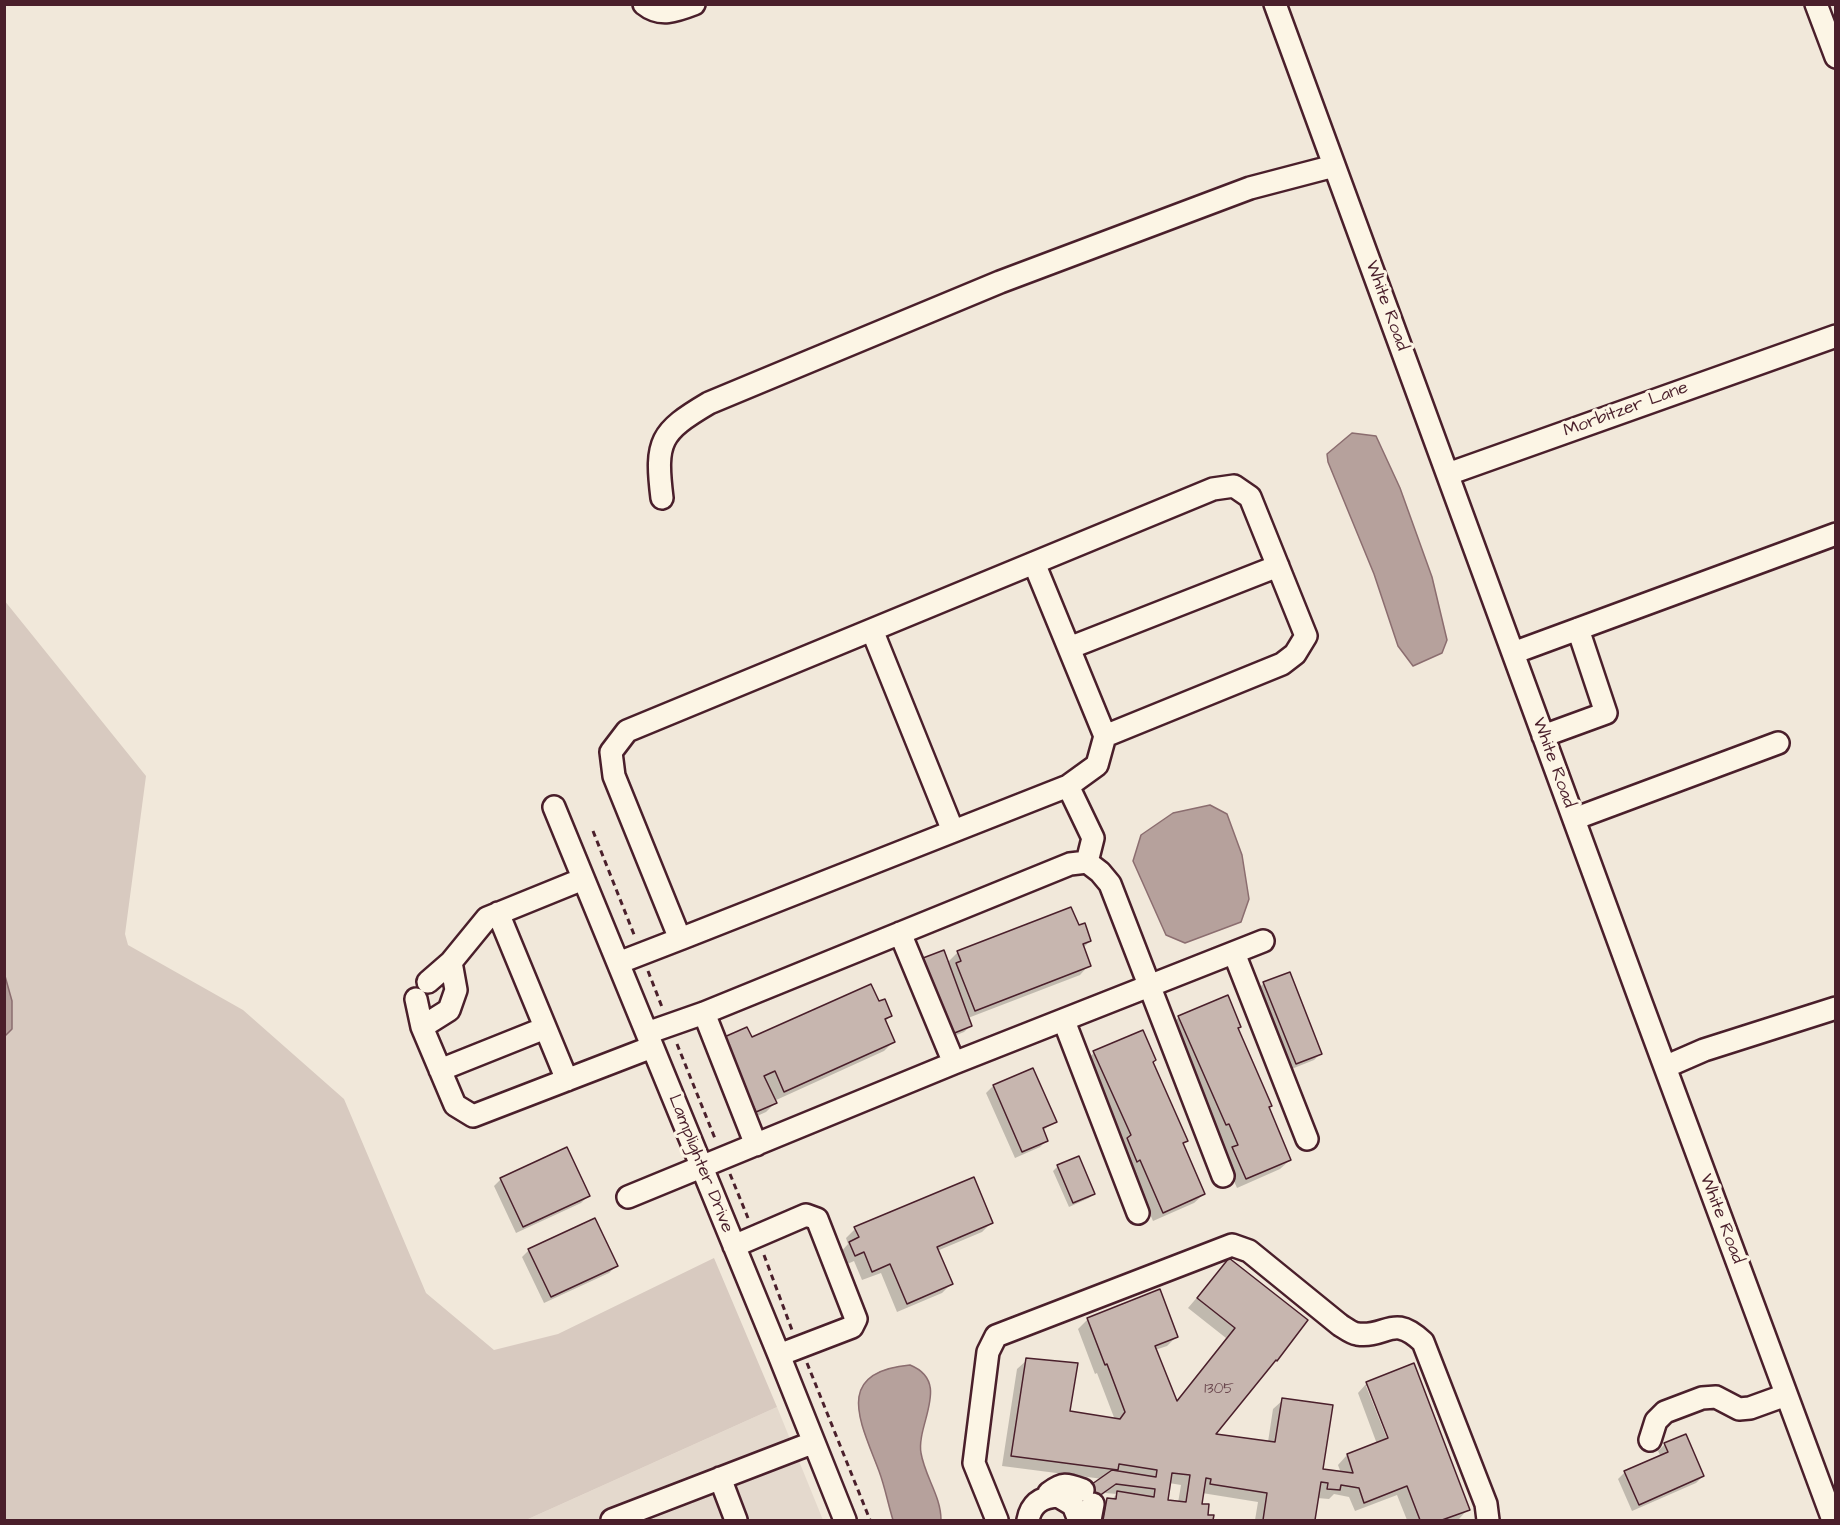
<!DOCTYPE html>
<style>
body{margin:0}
#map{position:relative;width:1840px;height:1525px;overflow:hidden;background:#f1e8da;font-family:"Architects Daughter",sans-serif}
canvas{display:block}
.frame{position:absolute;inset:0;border:6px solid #4a1f2b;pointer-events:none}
</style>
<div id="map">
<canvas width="1840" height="1525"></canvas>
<div class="frame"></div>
</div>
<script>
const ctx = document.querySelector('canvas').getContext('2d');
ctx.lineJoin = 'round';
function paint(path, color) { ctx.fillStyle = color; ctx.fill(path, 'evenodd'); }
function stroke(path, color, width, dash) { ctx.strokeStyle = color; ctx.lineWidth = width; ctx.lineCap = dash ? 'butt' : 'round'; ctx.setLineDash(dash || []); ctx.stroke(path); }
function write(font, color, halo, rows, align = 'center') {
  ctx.font = font + ' "Architects Daughter",sans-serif'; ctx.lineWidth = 6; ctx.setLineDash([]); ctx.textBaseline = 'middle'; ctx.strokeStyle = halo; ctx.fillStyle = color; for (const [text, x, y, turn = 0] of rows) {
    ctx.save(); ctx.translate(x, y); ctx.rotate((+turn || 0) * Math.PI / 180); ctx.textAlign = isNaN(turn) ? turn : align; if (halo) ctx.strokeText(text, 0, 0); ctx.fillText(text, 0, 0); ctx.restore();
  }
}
const built = new Path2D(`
 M777,1407L823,1520H526Z`);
const green = new Path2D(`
 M4,600L146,776L125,934L128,945L243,1010L344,1099L426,1293L494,1350L558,1334L714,1258L777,1407L526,1520H5L4,1036L12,1029V1001L4,976Z`);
const water = new Path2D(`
 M1352,433L1376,436L1400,488L1432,577L1447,640L1442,653L1413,666L1398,646L1374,574L1328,462L1327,454Z
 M1210,805L1227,814L1242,855L1249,899L1241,922L1185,943L1166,935L1133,861L1141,835L1173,813Z
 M5,976L12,1001V1029L5,1036Z
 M910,1365C952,1382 916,1424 921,1453C925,1477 941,1496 941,1520H893C888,1504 885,1487 879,1471C861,1423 832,1372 910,1365Z`);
const shadow = new Path2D(`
 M1078,927L1090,941L1083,948L1089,965L1080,975L968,1018L971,1025L964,1032L944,1040L917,967L924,960L947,963L958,952Z
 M1264,983L1321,1053L1314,1060L1289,1070L1257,990Z
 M878,1003L891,1015L885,1022L894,1041L884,1051L774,1101L775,1103L766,1112L746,1121L713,1049Z
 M1179,1017L1268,1108L1290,1160L1280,1169L1237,1188L1224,1158L1228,1154L1219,1133L1216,1134L1169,1027Z
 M1142,1032L1182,1144L1204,1194L1194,1203L1153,1221L1084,1062L1094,1053Z
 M1032,1070L1055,1122L1042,1131L1047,1140L1040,1147L1015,1158L986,1093L993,1086Z
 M1058,1166L1093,1194L1089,1198L1069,1207L1053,1171Z
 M501,1179L588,1196L581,1203L516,1233L494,1186Z
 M992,1222L982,1232L937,1251L951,1284L942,1293L897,1312L881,1273L862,1280L854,1261L845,1265L840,1253L848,1244L846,1238L855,1229Z
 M529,1250L616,1266L609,1273L544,1303L522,1257Z
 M1229,1260L1306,1320L1213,1435L1268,1442L1273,1409L1283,1400L1332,1407L1321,1470L1341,1473L1338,1465L1347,1455L1377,1444L1358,1393L1367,1383L1413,1365L1468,1509L1459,1519L1407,1520L1397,1495L1355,1511L1349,1497L1334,1494L1329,1499L1317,1498L1314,1520H1255L1258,1502L1202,1493L1200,1505L1208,1506L1206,1516L1212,1517L1211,1520H1096L1098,1509L1107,1499L1111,1500L1117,1494L1105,1493L1074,1518L1066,1507L1076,1498L1103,1479L1002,1466L1017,1369L1027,1360L1076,1364L1069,1412L1115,1420L1097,1373L1095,1374L1078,1329L1088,1319L1159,1290L1177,1336L1167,1346L1155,1350L1175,1403L1226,1338L1188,1308ZM1366,1386H1370L1392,1445L1390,1446ZM1169,1483L1181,1485L1178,1503L1166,1501Z
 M1665,1444L1703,1476L1696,1483L1632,1511L1618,1479L1625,1472L1661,1457L1658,1451Z`);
const building = new Path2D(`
 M1071,907L1079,925L1085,923L1091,941L1083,944L1091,966L975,1011L956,963L961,961L957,951Z
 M944,950L972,1026L952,1034L923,958Z
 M1290,972L1322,1054L1296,1064L1263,982Z
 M871,984L879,1001L885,999L892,1016L885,1019L895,1042L784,1092L775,1071L764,1076L777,1103L756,1112L722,1038L747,1027L752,1037Z
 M1228,995L1241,1027L1238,1028L1272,1106L1269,1107L1291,1160L1246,1179L1232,1147L1238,1145L1229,1124L1226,1125L1178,1016Z
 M1143,1030L1156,1060L1153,1062L1188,1141L1183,1143L1205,1194L1163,1213L1140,1160L1137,1162L1127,1138L1131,1135L1093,1051Z
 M1033,1068L1057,1122L1043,1128L1048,1141L1022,1152L993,1085Z
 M567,1147L590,1196L523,1227L500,1178Z
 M1079,1156L1095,1194L1073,1203L1057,1165Z
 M974,1177L993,1223L937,1247L953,1284L907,1304L890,1264L872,1272L864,1252L855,1256L849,1242L859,1237L854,1227Z
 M595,1218L618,1266L551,1297L528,1249Z
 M1229,1258L1308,1320L1277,1361L1276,1360L1216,1434L1275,1442L1282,1398L1333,1405L1323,1469L1353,1473L1347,1454L1388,1438L1366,1382L1414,1363L1470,1510L1442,1520H1420L1407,1486L1364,1503L1359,1488L1341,1485L1340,1490L1327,1489L1328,1483L1321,1482L1315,1520H1263L1267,1493L1210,1484L1211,1479L1206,1478L1202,1504H1209L1208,1515H1214L1213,1520H1103L1107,1498L1116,1499L1117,1491L1154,1497L1155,1489L1116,1484L1099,1496L1085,1510L1075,1496L1112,1470L1156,1477L1157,1470L1119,1464L1118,1470L1011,1456L1026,1358L1078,1363L1070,1411L1120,1419L1125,1412L1107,1364L1105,1365L1087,1318L1160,1289L1178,1337L1155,1346L1177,1401L1235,1328L1197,1298ZM1172,1473L1190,1475L1186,1502L1168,1500Z
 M1686,1434L1704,1476L1639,1505L1624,1471L1668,1452L1664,1443Z`);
const path = new Path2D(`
 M593,831L635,937
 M648,971L662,1007
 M677,1044L716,1141
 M730,1174L748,1218
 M764,1255L792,1330
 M807,1363L870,1520`);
const minor = new Path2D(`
 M644,4C660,17 676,11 694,4
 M1275,4L1642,1005L1833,1520
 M1816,4L1836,57
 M1448,474L1836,336
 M662,498C655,441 660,432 709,403L1000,282L1250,188L1334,166
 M1034,563L1105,736
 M872,630L953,831
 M1069,648L1278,566
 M1513,653L1836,534
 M1543,736L1606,713L1578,629
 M554,807L779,1355L845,1520
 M1574,819L1778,743
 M583,879L487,918L451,962L456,990L449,1010L422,1027L455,1105L473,1116L652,1047
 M498,913L567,1080
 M900,933L954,1063
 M680,939L1068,786
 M1234,953L1307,1139
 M618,963L680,939L614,776L611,752L627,731L1213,489L1234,486L1250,497L1306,636L1295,654L1282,664L1105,736L1097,765L1068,786L1093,838L1087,862
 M428,982L451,962
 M416,999L422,1027
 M704,1013L756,1145
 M1064,1021L1138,1213
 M647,1033L704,1013L1070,864L1087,862L1100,872L1110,884L1223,1176
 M1665,1067L1704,1050L1836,1008
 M440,1070L545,1028
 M628,1197L954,1063L1263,941
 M734,1246L806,1215L817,1219L856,1319L852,1327L779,1355
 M1650,1440L1656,1421L1665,1412L1702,1398L1716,1397L1739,1409L1750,1408L1786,1395
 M720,1478L736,1520
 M1049,1493C1063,1482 1067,1484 1083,1490
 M612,1520L812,1443
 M997,1520L974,1463L988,1352L996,1336L1232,1245L1249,1251L1340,1325C1345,1328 1351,1333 1357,1334C1388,1338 1392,1313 1423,1342L1486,1504L1488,1520
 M1028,1520C1031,1504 1041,1497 1058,1496L1073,1505L1079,1520
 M1090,1520L1093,1504`);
const numberNames = [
 ["1305",1219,1390]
];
const streetNames = [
 ["White Road",1386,306,70],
 ["Morbitzer Lane",1626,410,-20],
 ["White Road",1553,763,70],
 ["Lamplighter Drive",700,1164,68],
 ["White Road",1721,1219,69]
];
paint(built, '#e4d9cd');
paint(green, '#d8cac0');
paint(water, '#b6a19c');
stroke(water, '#8b6d6f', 1.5);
paint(shadow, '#0003');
paint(building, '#c7b6af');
stroke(building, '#4a1f2b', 1.5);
stroke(minor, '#4a1f2b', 26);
stroke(path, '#4a1f2b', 3, [6, 4.5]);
stroke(minor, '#fcf5e5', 21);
write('15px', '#69454c', null, numberNames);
write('18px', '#4a1f2b', '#fcf5e5', streetNames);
</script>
